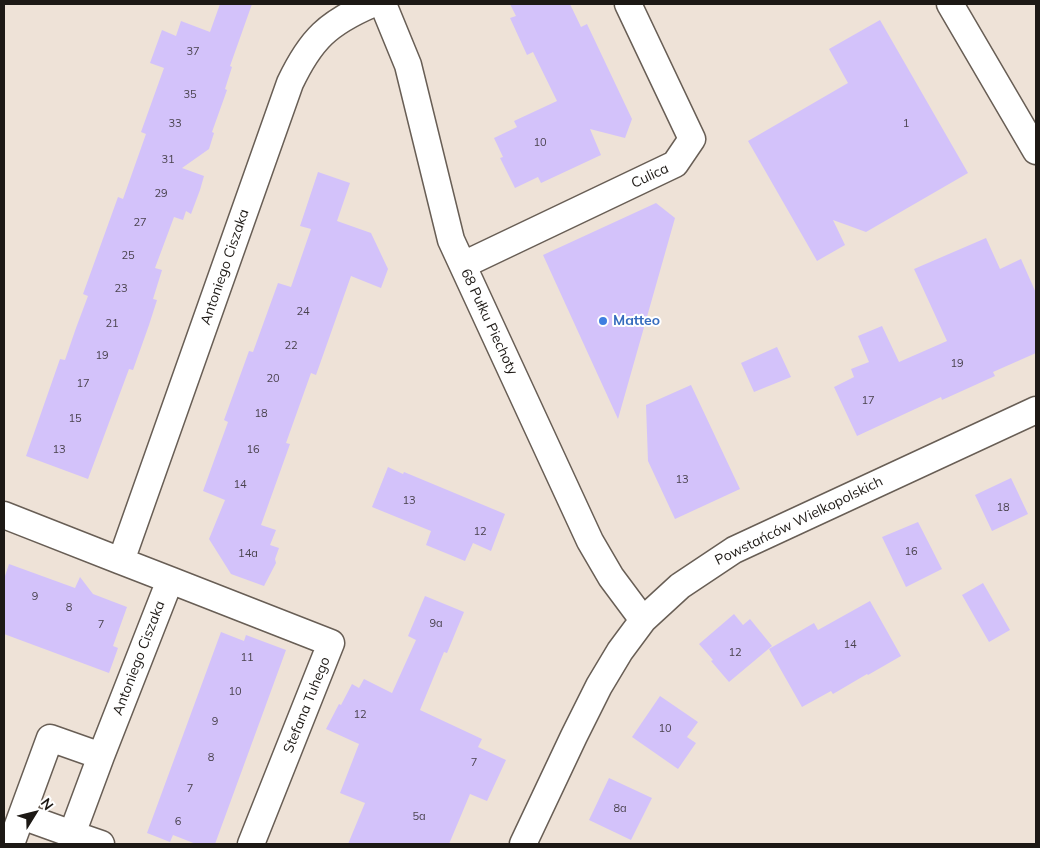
<!DOCTYPE html>
<meta charset="utf-8">
<style>
body{margin:0}
#map{position:relative;width:1040px;height:848px;overflow:hidden;background:#eee2d7;font-family:Mulish,sans-serif}
canvas{display:block}
.frame{position:absolute;inset:0;border:5px solid #1d1915;pointer-events:none}
.north{position:absolute;left:10px;top:788px;width:50px;height:50px;-webkit-text-stroke:4px #fff;paint-order:stroke;rotate:54deg;font-size:14px;font-weight:700;line-height:20px;text-align:center;color:#1d1915}
.north::after{content:'';display:block;margin:auto;width:18px;height:22px;background:#1d1915;clip-path:polygon(50% 0,100% 100%,50% 72%,0 100%)}
</style>
<div id="map">
<canvas width="1040" height="848"></canvas>
<div class="frame"></div>
<div class="north">N</div>
</div>
<script>
const ctx = document.querySelector('canvas').getContext('2d');
ctx.lineJoin = 'round';
function paint(path, color) { ctx.fillStyle = color; ctx.fill(path, 'evenodd'); }
function stroke(path, color, width, dash) { ctx.strokeStyle = color; ctx.lineWidth = width; ctx.lineCap = dash ? 'butt' : 'round'; ctx.setLineDash(dash || []); ctx.stroke(path); }
function write(font, color, halo, rows, align = 'center') {
  ctx.font = font + ' Mulish,sans-serif'; ctx.lineWidth = 4; ctx.setLineDash([]); ctx.textBaseline = 'middle'; ctx.strokeStyle = halo; ctx.fillStyle = color; for (const [text, x, y, turn = 0] of rows) {
    ctx.save(); ctx.translate(x, y); ctx.rotate((+turn || 0) * Math.PI / 180); ctx.textAlign = isNaN(turn) ? turn : align; if (halo) ctx.strokeText(text, 0, 0); ctx.fillText(text, 0, 0); ctx.restore();
  }
}
const building = new Path2D(`
 M220,4H252L230,66L232,67L225,89L227,90L212,132L214,133L209,149L182,168L204,176L200,190L191,214L186,211L183,220L174,217L155,268L162,270L153,299L157,300L149,325L133,370L129,369L88,479L26,456L60,359L65,360L76,328L88,296L83,294L118,197L123,199L146,134L141,132L164,68L150,63L162,30L176,36L181,21L210,32Z
 M510,4H570L581,27L587,24L632,119L625,138L590,129L601,155L541,183L538,177L515,188L500,158L503,157L494,138L517,127L514,121L557,101L533,52L527,55L510,18L516,16Z
 M880,20L968,173L866,232L833,220L845,245L817,261L748,141L848,83L829,49Z
 M318,172L350,183L337,221L371,233L388,269L381,288L351,276L316,375L311,373L286,443L290,444L261,525L276,530L270,545L279,548L275,559L276,563L264,586L231,574L209,539L225,500L203,491L228,422L224,420L249,351L253,352L278,283L291,287L311,229L300,226Z
 M656,203L675,218L618,419L543,255Z
 M986,238L1000,269L1021,259L1036,293V353L993,372L995,376L942,400L941,397L857,436L834,387L854,377L851,369L869,362L858,336L882,326L899,362L947,341L914,269Z
 M777,347L791,377L754,392L741,363Z
 M691,385L740,489L675,519L648,461L646,405Z
 M388,467L403,474L404,472L505,514L491,551L473,543L465,561L426,545L431,531L372,507Z
 M1011,478L1028,514L992,531L975,495Z
 M918,522L942,569L906,587L882,537Z
 M9,564L75,588L80,577L93,594L127,607L113,646L118,648L109,673L4,634V579Z
 M983,583L1010,630L989,642L962,595Z
 M425,596L464,612L447,653L444,652L420,710L482,739L478,747L506,760L487,801L470,794L449,844H348L365,803L340,793L359,744L326,729L339,704L341,705L352,684L359,688L364,679L392,693L416,640L408,636Z
 M870,601L901,656L868,675L867,674L833,694L831,691L802,707L769,649L814,623L818,630Z
 M734,614L743,625L750,619L772,646L729,682L711,661L713,660L699,644Z
 M221,632L244,641L246,635L286,650L215,844H196L173,835L170,842L147,833Z
 M660,696L698,722L687,737L696,743L678,769L632,737Z
 M609,778L652,798L631,840L589,820Z`);
const minor = new Path2D(`
 M383,4L408,65L451,240L590,541L611,577L643,620
 M950,4L1036,151
 M463,265L675,164L692,139L628,4
 M4,515L121,561
 M170,580L331,643L251,844
 M22,816L72,834L101,756L170,580L121,561L290,83C311,39 328,23 372,4
 M72,834L101,844
 M11,844L50,738L101,756
 M523,844L574,736L599,686L620,651L643,620L680,586L734,550L1036,410`);
const markers = [
 [603,321,5,"#3f7fe0"]
];
const numberNames = [
 ["37",193,52],
 ["35",190,95],
 ["33",175,124],
 ["1",906,124],
 ["10",540,143],
 ["31",168,160],
 ["29",161,194],
 ["27",140,223],
 ["25",128,256],
 ["23",121,289],
 ["24",303,312],
 ["21",112,324],
 ["22",291,346],
 ["19",102,356],
 ["19",957,364],
 ["20",273,379],
 ["17",83,384],
 ["17",868,401],
 ["18",261,414],
 ["15",75,419],
 ["13",59,450],
 ["16",253,450],
 ["13",682,480],
 ["14",240,485],
 ["13",409,501],
 ["18",1003,508],
 ["12",480,532],
 ["16",911,552],
 ["14a",248,554],
 ["9",35,597],
 ["8",69,608],
 ["9a",436,624],
 ["7",101,625],
 ["14",850,645],
 ["12",735,653],
 ["11",247,658],
 ["10",235,692],
 ["12",360,715],
 ["9",215,722],
 ["10",665,729],
 ["8",211,758],
 ["7",474,763],
 ["7",190,789],
 ["8a",620,809],
 ["5a",419,817],
 ["6",178,822]
];
const streetNames = [
 ["Culica",650,176,-25],
 ["Antoniego Ciszaka",225,267,-71],
 ["68 Pułku Piechoty",489,322,65],
 ["Powstańców Wielkopolskich",799,521,-26],
 ["Antoniego Ciszaka",139,658,-69],
 ["Stefana Tuhego",307,705,-68]
];
const shopNames = [
 ["Matteo",613,321]
];
paint(building, '#d3c2fa');
stroke(minor, '#685e55', 29);
stroke(minor, '#fff', 26);
for (const [x, y, r, color] of markers) { const dot = new Path2D(); dot.arc(x, y, r, 0, 2 * Math.PI); ctx.fillStyle = color; ctx.fill(dot); stroke(dot, '#fff', 2); }
write('11px', '#4a434e', null, numberNames);
write('14px', '#1d1915', '#fff', streetNames);
write('bold 14px', '#366cbe', '#fff', shopNames, 'left');
</script>
